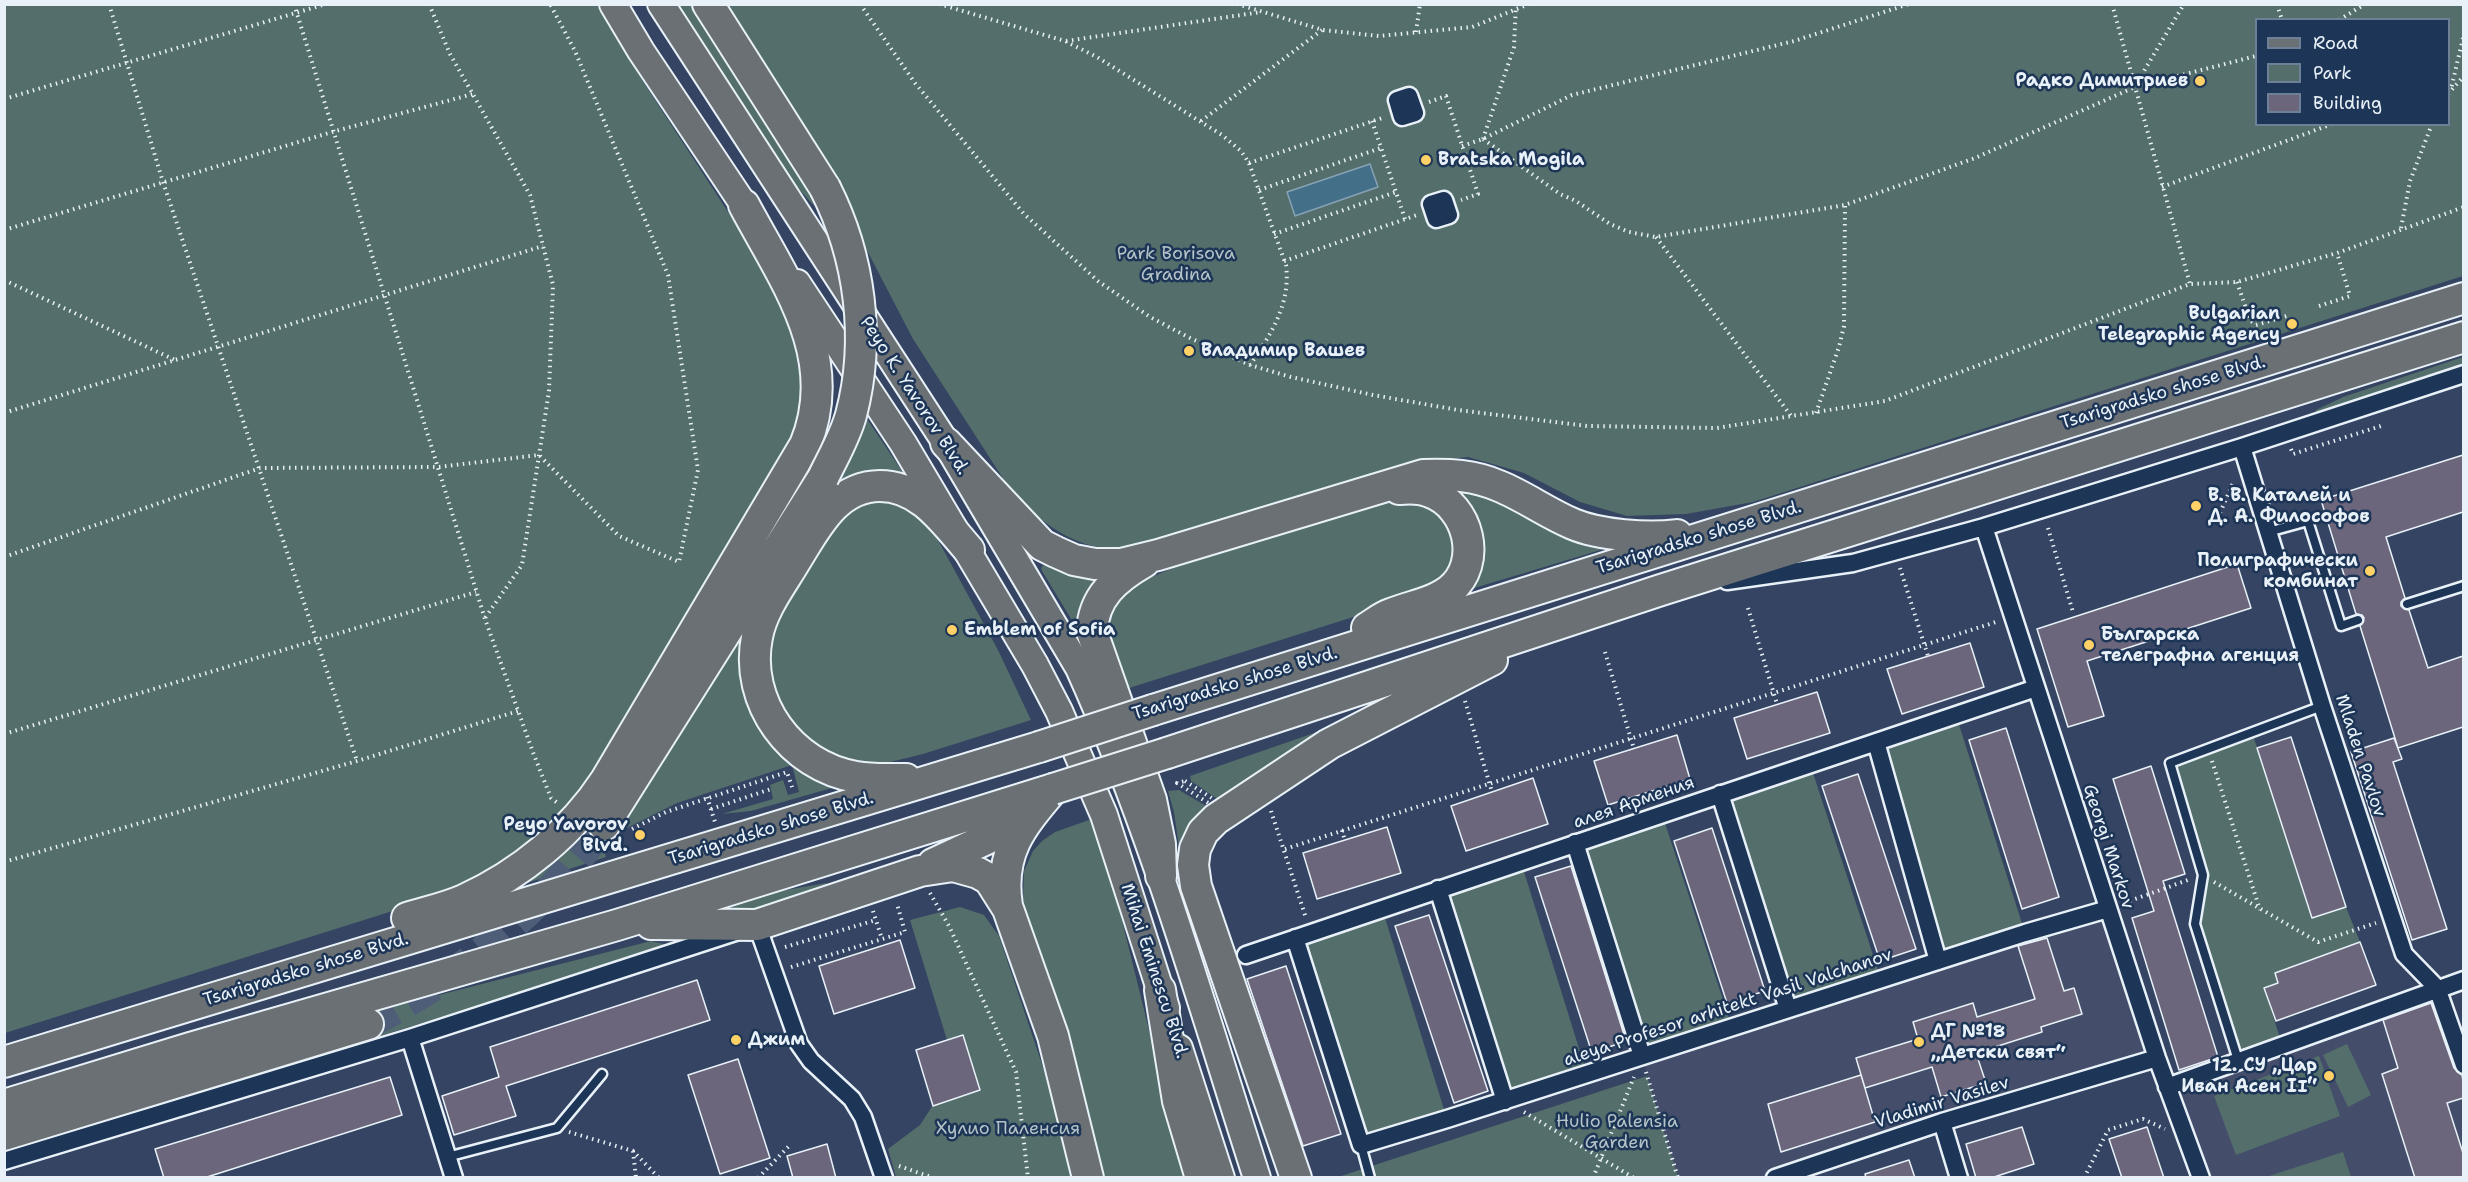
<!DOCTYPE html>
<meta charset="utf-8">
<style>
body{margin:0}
#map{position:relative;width:2468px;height:1182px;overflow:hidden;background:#344462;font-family:"Shantell Sans",sans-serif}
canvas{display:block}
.frame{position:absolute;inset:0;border:6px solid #e8f1f8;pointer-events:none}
.legend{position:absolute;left:2255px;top:18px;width:195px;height:108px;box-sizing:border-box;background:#1d3557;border:2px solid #6e8097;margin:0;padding:8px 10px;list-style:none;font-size:18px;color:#e8f1f8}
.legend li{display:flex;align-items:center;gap:12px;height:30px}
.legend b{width:30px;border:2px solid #6e8097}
</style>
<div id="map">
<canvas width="2468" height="1182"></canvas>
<div class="frame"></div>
<ul class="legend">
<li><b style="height:8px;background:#6b7074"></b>Road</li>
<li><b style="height:16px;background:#536e6b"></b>Park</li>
<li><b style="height:16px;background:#6b667b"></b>Building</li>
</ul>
</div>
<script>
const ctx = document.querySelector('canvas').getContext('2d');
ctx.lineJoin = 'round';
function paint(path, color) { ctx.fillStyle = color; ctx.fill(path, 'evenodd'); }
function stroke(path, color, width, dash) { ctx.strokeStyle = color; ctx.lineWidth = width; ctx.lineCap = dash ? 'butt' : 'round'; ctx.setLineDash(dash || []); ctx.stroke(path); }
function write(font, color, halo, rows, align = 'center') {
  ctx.font = font + ' "Shantell Sans",sans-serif'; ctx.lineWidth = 5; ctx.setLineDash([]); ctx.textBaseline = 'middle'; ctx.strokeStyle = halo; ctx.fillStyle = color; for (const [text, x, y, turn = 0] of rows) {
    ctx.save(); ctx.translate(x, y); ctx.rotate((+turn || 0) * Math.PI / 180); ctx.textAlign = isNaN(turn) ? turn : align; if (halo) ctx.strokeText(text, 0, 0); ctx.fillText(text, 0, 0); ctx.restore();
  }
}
const built = new Path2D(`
 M2108,909L2157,1058L1775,1177L1678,1178L1642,1056Z
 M2437,988L2463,1065V1177H2201L2167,1087Z`);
const green = new Path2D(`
 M5,5H597L644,83L773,281L803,345L800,428L579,797L552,829L469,887L5,1033Z
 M678,5H693L802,170L814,206L791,180Z
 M722,5H2463V276L1753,502L1686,514L1627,516L1580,502L1524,473L1468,457L1423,462L1154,541C1144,543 1132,547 1122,548C1079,552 1044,524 1015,497L913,339L847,212ZM2256,20H2448V124H2256Z
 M2463,357V365L2317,415L2316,413V410L2343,397Z
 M863,413L906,477H864L743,652L832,788L751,811L722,814L773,799L770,785L783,780L788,795L799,792L792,765L677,803L617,833Z
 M1455,487L1476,492L1614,546L1471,589L1454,491Z
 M874,498L901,502L932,529L998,650L1031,720L923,754L874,766L850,763L819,751L794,730L771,691L768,652L779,614L838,518L846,510Z
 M1408,498L1444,517L1456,543L1453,567L1429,593L1126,689L1106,626L1112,607L1128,587L1180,565L1383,502Z
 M1045,563L1096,579L1083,603L1076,627L1042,571L1041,568Z
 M1409,689L1222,802L1191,781L1190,776L1314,733Z
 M1956,715L2025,933L1938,961L1876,742Z
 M2252,732L2312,918L2346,907L2360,942L2275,973L2278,983L2264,988L2282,1044L2238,1060L2195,924L2203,875L2170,763Z
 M1810,764L1881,979L1788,1009L1720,794Z
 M1179,790L1213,810L1182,868L1174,812L1168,791Z
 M1662,814L1732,1027L1642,1056L1575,843Z
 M1092,819L1117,900L1153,1046L1194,1177H1102L1089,1113L1073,1056L1024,913L1023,900L1024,871L1033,851L1042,841L1055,832Z
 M584,826L601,840L606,857L521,885Z
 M1521,862L1587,1074L1505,1101L1438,889Z
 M826,883L828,891L763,911L705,910L763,894Z
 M960,907L984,915L999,936L1047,1079L1074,1177H896L888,1149L920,1125L933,1105L980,1090L963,1035L947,1040L910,920Z
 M1382,908L1447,1119L1361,1145L1295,938Z
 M651,941L672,946L373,1038L364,1014Z
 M2347,1044L2371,1095L2348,1107L2323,1055Z
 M2319,1056L2340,1116L2236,1155L2214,1096Z
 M1647,1076L1678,1177L1335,1178Z
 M2343,1152L2351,1177H2266Z`);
const water = new Path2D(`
 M1370,164L1378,187L1295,216L1287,192Z`);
const building = new Path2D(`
 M2463,455V512L2386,537L2405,598L2401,602V606L2409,610L2428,668L2463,656V727L2398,748L2360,626L2364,618L2362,615L2356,614L2321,500Z
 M2237,564L2251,608L2087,661L2104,716L2068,727L2037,629Z
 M1970,643L1984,687L1902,714L1887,669Z
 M1817,692L1830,733L1747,759L1734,718Z
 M2006,728L2059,897L2022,909L1969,740Z
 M1677,735L1690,779L1608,805L1594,761Z
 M2291,737L2346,907L2312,918L2257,748Z
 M2394,738L2402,759L2393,762L2447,929L2412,940L2351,752Z
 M2151,766L2185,874L2163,881L2218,1057L2179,1070L2132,918L2154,911L2113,779Z
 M1858,774L1916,949L1880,961L1822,786Z
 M1533,778L1548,824L1466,851L1451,806Z
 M1387,827L1401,873L1317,899L1303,853Z
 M1712,828L1765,991L1727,1003L1674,841Z
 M1571,866L1626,1041L1592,1053L1535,877Z
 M1429,915L1488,1091L1454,1103L1395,926Z
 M2047,938L2064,991L2074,988L2082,1014L2041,1027L2042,1032L1976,1053L1986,1083L1941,1097L1932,1067L1865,1088L1856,1058L1918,1039L1913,1022L1973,1003L1977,1017L2035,999L2018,946Z
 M900,940L915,988L834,1014L819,966Z
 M2360,942L2376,985L2276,1021L2264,988L2278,983L2275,973Z
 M1286,966L1341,1134L1303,1146L1247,979Z
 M697,980L710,1020L506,1086L516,1116L454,1135L442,1096L499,1077L490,1047Z
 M2431,1003L2454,1068L2462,1075L2463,1081V1098L2447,1103L2463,1153V1178H2415L2382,1074L2398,1068L2383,1020Z
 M963,1035L980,1090L933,1106L916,1050Z
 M738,1059L770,1158L720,1174L688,1075Z
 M1861,1075L1875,1122L1781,1152L1768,1104Z
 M390,1077L402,1115L204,1178H164L155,1149Z
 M2022,1127L2034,1164L1991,1178H1976L1966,1144Z
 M2147,1127L2164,1178H2122L2109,1139Z
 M827,1144L836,1178H793L787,1156Z
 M1909,1160L1915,1178H1866L1865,1174Z`);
const highwayTunnel = new Path2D(`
 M368,1024C457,979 546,907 604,825`);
const path = new Path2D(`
 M109,4L163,182L357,761
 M294,4L485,619L534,755L551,798L559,804
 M429,4L450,54L530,195L553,285L549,391L522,565L485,618
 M860,4L915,83L1024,214L1098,281L1150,317L1190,338L1250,365L1291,377L1373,395L1458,410L1587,426L1717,428L1885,401L2190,284L2237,282L2337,253L2464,207
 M939,4L1065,41L1097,57L1222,135L1241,151L1249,163L1286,265C1291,304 1271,334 1250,365
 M1237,4L1323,30L1379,36L1472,27L1529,4
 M2112,4L2190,284
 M2277,4L2282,20
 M2339,20L2365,4
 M1416,32L1420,4
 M1066,41L1261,12
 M2135,86L2184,4
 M2448,90L2451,89L2464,34
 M2448,94L2464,76
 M4,99L326,4
 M1429,102L1446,96L1478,194L1461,200
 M1201,121L1322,30
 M1372,121L1405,219
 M1483,139L1560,194L1576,201L1610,224L1629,232L1656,237L1845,205L1975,158L2135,87L2256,56
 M1483,139L1514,47L1516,4
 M1462,146L1483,139L1572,95L1794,41L1909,4
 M1249,163L1385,117
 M2162,187L2332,124
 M1259,190L1381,148
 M2401,228L2410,181L2432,124
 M4,230L332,132L473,94
 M1274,234L1396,192
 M1656,237L1792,417
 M1284,261L1417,215
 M4,280L175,360
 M2237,282L2250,320L2256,325L2290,315
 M2319,306L2350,296L2337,253
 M4,413L543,246
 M1816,413L1839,347L1844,326L1845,205
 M2291,449L2293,454L2384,425
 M2220,513L2234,481
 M2048,528L2073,612
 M4,557L260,468L438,467L539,455L619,536L679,562L698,470L668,275L575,51L550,4
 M1900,568L1928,656
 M1748,608L1777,704
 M1605,652L1634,749
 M1465,701L1492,792
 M4,734L476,592
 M2212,761L2260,910
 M1185,781L1218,802V806H1213L1177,783Z
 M707,797L715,822
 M711,809L771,789
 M1271,811L1306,918
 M632,829L666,812L787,772L793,790
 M1342,830L1345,841
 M1285,849L1996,622
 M4,862L357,761L518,711
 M2214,882L2318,942L2376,923
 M930,893L949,926L1016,1072L1028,1178
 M2124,903L2188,880
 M873,911L882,939
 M785,947L876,920
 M791,967L905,932L897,904
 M1646,1072L1678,1178
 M1524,1112L1634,1178
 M569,1132L633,1151L659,1178
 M633,1151L636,1178
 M899,1166L934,1178
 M758,1178L790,1145
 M1593,1178L1634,1077
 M2084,1178L2108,1130L2143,1119L2165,1129`);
const lane = new Path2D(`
 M2268,532L2308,521L2341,626L2358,620
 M2407,604L2464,586
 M2238,1060L2195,924L2203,875L2170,763L2322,706
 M1361,1145L1370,1178
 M447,1157L557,1128L602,1074`);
const street = new Path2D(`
 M1409,96L1415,113L1402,117L1397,100Z
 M1444,200L1449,215L1436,219L1431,204Z
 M2242,447L2322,706L2404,954L2437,988L2464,1065
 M1984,527L2157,1058L2201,1178
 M1727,581L1853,563L1984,527L2242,447L2464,374
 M1876,742L1938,961
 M1720,794L1788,1009
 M1575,843L1642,1056
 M1438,889L1505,1101
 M1295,938L1361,1145L1447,1119L2025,933L2108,909
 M1246,955L2036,688
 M410,1038L454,1178
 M2167,1087L2464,980
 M1942,1122L1959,1178
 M4,1161L410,1038L757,925L799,1044L811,1061L852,1099L863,1117L884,1178
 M1775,1178L1942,1122L2157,1058`);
const primary = new Path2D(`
 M613,4L641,51L754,220
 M661,4L946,443L1079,668C1153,832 1202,1007 1257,1178
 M797,283L903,443L1035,665L1059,711L1104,815L1166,1008
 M1179,1048L1221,1178`);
const highway = new Path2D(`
 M708,4L825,188
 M946,443L1042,545L1056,552L1074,560L1095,564H1121L1158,555L1423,475C1449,474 1474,475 1499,486C1524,496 1547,513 1573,524C1599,535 1648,539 1677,535
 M1144,562C1116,578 1093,597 1092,632L1151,800L1160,844L1161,876
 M1367,628C1375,623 1382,617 1391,614C1410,606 1434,603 1450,590C1483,563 1469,506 1430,492C1421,488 1409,488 1399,489
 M1153,710L2464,298
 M1167,753L1661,590L2464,337
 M906,779C889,779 871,780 856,777C791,766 744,702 757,637C762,609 782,584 796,560C816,528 836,486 880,486C921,486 945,523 969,550
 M604,825L823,478
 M933,864L1027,820
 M1007,906C999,853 1020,828 1053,789
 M407,918C426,912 446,908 464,900C521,874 572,832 606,780L805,445C842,357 784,280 744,205
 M651,924L757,925L920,871L953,866L978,873L989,879L1008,909L1053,1036L1088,1178
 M1160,990L1178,1101L1201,1178
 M4,1062L1039,747
 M4,1105L190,1048L617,925L1053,789
 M4,1135L368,1024
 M1296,1178L1196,886L1193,865L1195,849L1203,832L1216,819L1329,744L1492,660`);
const highwayBridge = new Path2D(`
 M823,478C833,457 845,437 851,415C871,339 860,257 825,188
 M1039,747L1153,710
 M1053,789L1167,753`);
const markers = [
 [2200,81,6,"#ffd166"],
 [1426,160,6,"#ffd166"],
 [2292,324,6,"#ffd166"],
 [1189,351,6,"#ffd166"],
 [2196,506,6,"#ffd166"],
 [2370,571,6,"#ffd166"],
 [952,630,6,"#ffd166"],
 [2089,645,6,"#ffd166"],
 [640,835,6,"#ffd166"],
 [736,1040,6,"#ffd166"],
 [1919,1042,6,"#ffd166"],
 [2329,1076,6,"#ffd166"]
];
const poiNames = [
 ["Радко Димитриев",2188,81,"right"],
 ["Bratska Mogila",1438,160],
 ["Bulgarian",2280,314,"right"],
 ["Telegraphic Agency",2280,335,"right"],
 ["Владимир Вашев",1201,351],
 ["В. В. Каталей и",2208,496],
 ["Д. А. Философов",2208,517],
 ["Полиграфически",2358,561,"right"],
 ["комбинат",2358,582,"right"],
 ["Emblem of Sofia",964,630],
 ["Българска",2101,635],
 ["телеграфна агенция",2101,656],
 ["Peyo Yavorov",628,825,"right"],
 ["Blvd.",628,846,"right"],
 ["ДГ №18",1931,1032],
 ["„Детски свят“",1931,1053],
 ["Джим",748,1040],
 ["12. СУ „Цар",2317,1066,"right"],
 ["Иван Асен II“",2317,1087,"right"]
];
const parkNames = [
 ["Park Borisova",1176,254],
 ["Gradina",1176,275],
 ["Hulio Palensia",1617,1122],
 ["Garden",1617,1143],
 ["Хулио Паленсия",1008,1129]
];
const streetNames = [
 ["Tsarigradsko shose Blvd.",2163,393,-17],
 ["Peyo K. Yavorov Blvd.",914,396,57],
 ["Tsarigradsko shose Blvd.",1699,538,-17],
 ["Tsarigradsko shose Blvd.",1235,684,-17],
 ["Mladen Pavlov",2360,756,72],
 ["алея Армения",1634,803,-19],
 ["Tsarigradsko shose Blvd.",771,829,-17],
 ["Georgi Markov",2108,847,72],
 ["Tsarigradsko shose Blvd.",306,970,-17],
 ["Mihai Eminescu Blvd.",1154,971,72],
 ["aleya Profesor arhitekt Vasil Valchanov",1728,1008,-18],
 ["Vladimir Vasilev",1942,1103,-17]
];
paint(built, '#444e6a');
paint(green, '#536e6b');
paint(water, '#446f89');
stroke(water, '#86a3b5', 1.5);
paint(building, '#6b667b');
stroke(building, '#e8f1f8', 1.5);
stroke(highwayTunnel, '#4f5e78', 30, [30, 15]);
stroke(lane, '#e8f1f8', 13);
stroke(street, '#e8f1f8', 21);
stroke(primary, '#e8f1f8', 30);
stroke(highway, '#e8f1f8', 34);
stroke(path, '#e8f1f8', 4, [1.5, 4.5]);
stroke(lane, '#1d3557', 8);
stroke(street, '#1d3557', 16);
stroke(primary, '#6b7074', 26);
stroke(highway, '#6b7074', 30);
stroke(highwayBridge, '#e8f1f8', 34, []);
stroke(highwayBridge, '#6b7074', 30);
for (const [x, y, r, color] of markers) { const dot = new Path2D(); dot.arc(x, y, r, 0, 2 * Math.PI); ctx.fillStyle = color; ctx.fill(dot); stroke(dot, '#1d3557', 2); }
write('bold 18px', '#e8f1f8', '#1d3557', poiNames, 'left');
write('18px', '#b4c3c7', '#1d3557', parkNames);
write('18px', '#e8f1f8', '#1d3557', streetNames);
</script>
